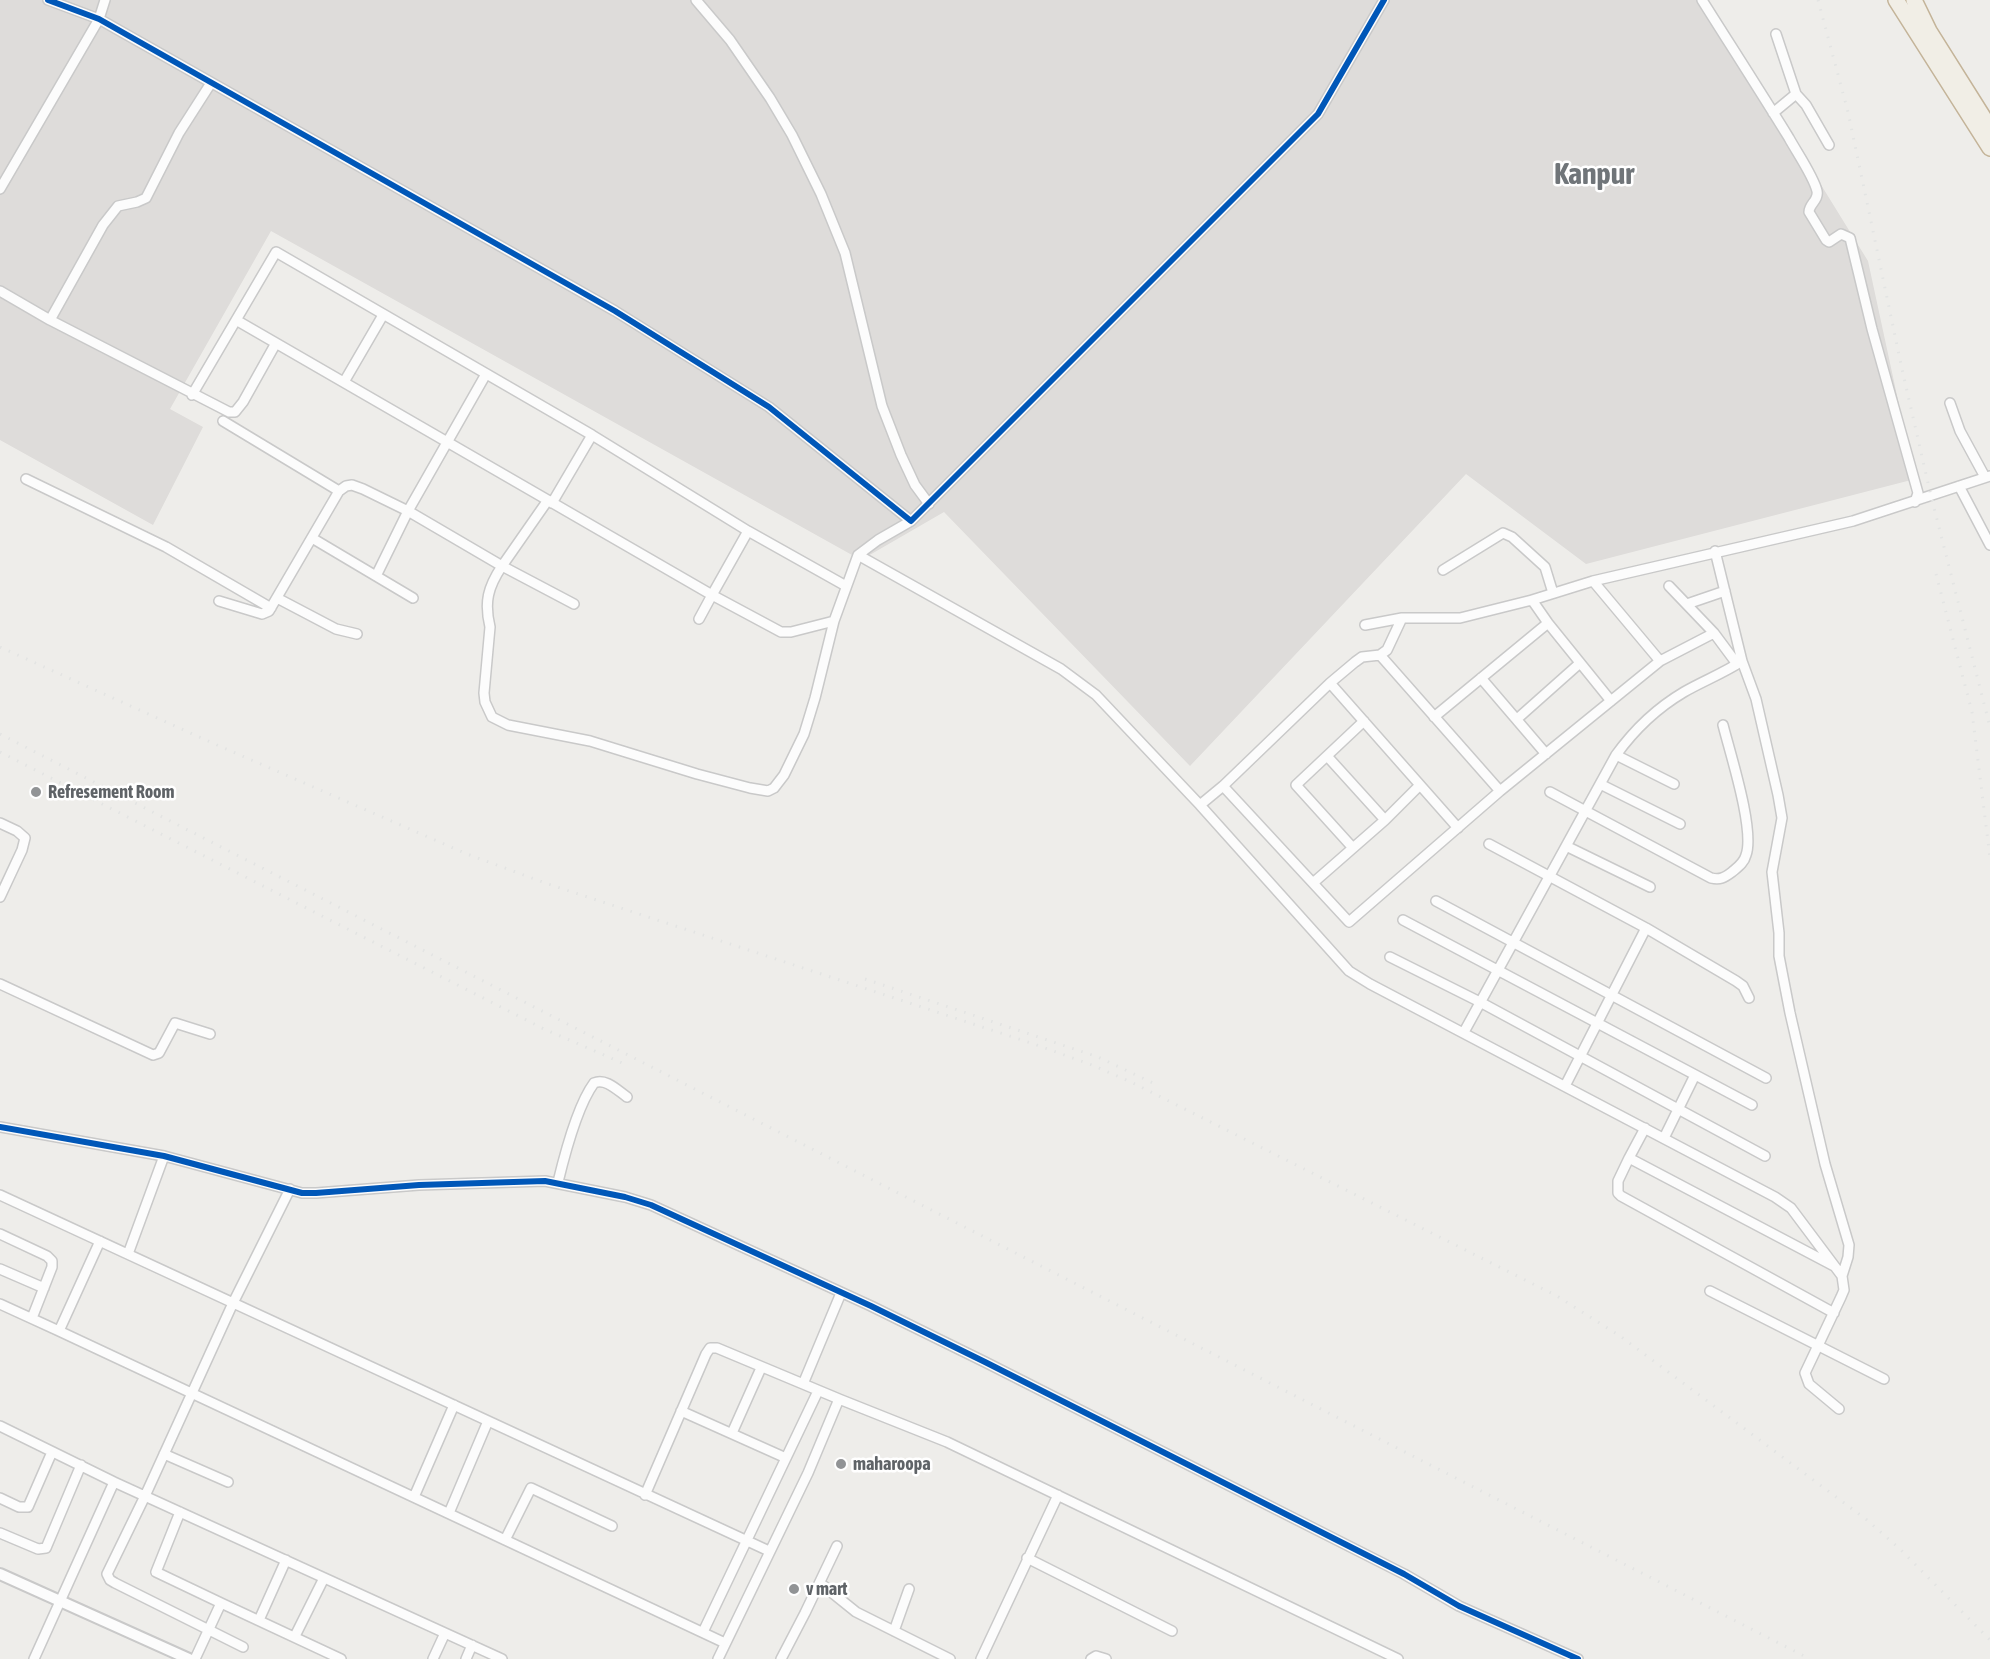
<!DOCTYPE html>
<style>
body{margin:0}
canvas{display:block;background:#eeedea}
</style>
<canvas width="1990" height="1659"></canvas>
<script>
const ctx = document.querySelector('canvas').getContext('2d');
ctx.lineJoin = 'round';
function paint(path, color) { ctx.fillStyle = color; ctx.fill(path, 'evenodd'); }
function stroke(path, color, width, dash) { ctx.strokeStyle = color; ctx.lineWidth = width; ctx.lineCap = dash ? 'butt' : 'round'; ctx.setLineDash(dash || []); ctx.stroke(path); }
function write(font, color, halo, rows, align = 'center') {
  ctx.font = font + ' "Asap Condensed",sans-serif'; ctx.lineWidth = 5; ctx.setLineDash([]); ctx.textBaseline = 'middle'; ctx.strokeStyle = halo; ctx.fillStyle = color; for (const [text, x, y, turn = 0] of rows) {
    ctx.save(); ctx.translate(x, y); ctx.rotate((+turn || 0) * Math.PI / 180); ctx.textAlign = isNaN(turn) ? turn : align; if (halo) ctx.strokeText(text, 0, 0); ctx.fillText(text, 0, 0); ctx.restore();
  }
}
const industrial = new Path2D(`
 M0,0H1707L1868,261L1915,479L1586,564L1466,474L1190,766L944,512L861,560L271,231L170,409L203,427L153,525L0,440Z`);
const minor = new Path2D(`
 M48,0L99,19L615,311L769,407L911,521L1318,114L1384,0
 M696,0L730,40L770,98L792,135L821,194L845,253L882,406L901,455L915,485L929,504
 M1702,0C1731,46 1760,91 1789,138C1796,151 1814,177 1817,191C1819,200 1809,204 1809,212L1826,240L1829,242L1841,234L1850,238L1872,329L1918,493L1915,502
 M1776,34L1796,94
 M1773,113L1796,94L1806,105L1829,145
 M0,189L99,19L105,0
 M0,291L50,320L229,412H235L243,402L276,343
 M50,320L103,225L118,206L137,202L146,198L179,133L211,83
 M236,320L712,595L748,531
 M344,382L383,315
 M192,395L276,252L592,435L748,531L846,586
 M1950,403L1960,431L1985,477
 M223,421L339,491
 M26,479L166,547L271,608
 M1959,486L1990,545
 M552,503L592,435
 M911,521L878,540L858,555L1061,669L1096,695L1200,805L1349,971L1370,984L1775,1197L1791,1208L1842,1276L1844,1290L1841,1297L1805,1373L1809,1384L1839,1409
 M312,538L413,598
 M1443,570L1503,533L1512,537L1545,567L1553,593
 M376,576L408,511L486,374
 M1593,581L1660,661
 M1669,586L1714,633L1737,664
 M277,598L336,629L357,634
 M1532,600L1548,623L1611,701
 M219,601L262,614L269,611L339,491L346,486L352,485L363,489L408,511L502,566L548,500
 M574,604L502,566C488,587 484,602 490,627L484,693L485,702L492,717L508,725L590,741L697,774L750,788L768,791L774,788L784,775L804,734L815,698L834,621L858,555
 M1687,604L1725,591
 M699,619L712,595L781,632H791L834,621
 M1365,625L1402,618H1460L1532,600L1593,581L1853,521L1990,476
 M1380,655L1500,791
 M1742,661L1756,699L1778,795L1782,818L1772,872L1779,933V956L1790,1013L1825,1164L1849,1245L1848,1257L1842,1276
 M1481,678L1546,754
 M1330,683L1458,828
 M1434,717L1548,623
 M1517,719L1580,663
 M1616,755L1674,784
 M1600,784L1680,824
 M1223,786L1349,922L1500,791L1660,661L1714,633
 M1550,792L1711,878C1720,880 1724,878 1732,872C1738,867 1744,863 1746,855C1755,830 1730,753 1723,725
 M1200,805L1223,786L1330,683L1355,662L1362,657L1380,655L1387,650L1402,618
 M1385,820L1420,785
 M0,823L17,831L25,838L22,850L0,897
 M1489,844L1646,928L1736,981L1743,986L1749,998
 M1566,846L1650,887
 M1353,848L1296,785L1364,721
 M1313,883L1385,820L1327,756
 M1436,901L1766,1078
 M1403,920L1752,1105
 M1390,957L1480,1002L1765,1156
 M0,984L153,1055L159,1053L175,1023L210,1034
 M1464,1032L1616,755C1634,730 1657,708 1684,692C1703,681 1724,673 1742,661L1715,551
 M1565,1086L1646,928
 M0,1127L164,1156L302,1193H316L419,1185L545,1181L625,1197L651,1205L871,1306L985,1362L1404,1574L1459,1606L1578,1659
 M1645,1128L1629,1158L1834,1266
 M1664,1138L1695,1075
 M1629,1158L1618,1181V1193L1621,1196L1834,1313
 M558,1182C565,1153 577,1106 594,1083C606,1078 617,1090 627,1097
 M0,1195L769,1551
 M0,1234L47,1256L52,1261V1267L32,1318
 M128,1254L164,1156
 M0,1269L44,1288
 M1710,1291L1884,1379
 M0,1304L59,1331L100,1241
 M59,1331L725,1643
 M803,1384L841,1293
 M681,1411L786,1458
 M0,1426L114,1482L502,1659
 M732,1433L761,1368
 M164,1454L228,1482
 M645,1495L706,1354L710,1348H717L839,1399
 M414,1497L454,1405
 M0,1498L19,1507H28L52,1452
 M180,1512L156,1572L221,1603L195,1659
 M449,1513L488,1421
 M0,1533L38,1549L46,1548L81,1465
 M505,1540L531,1488L612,1526
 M1027,1558L1172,1631
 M820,1583L856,1612L950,1659
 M221,1603L341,1659
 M259,1620L286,1560
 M894,1631L909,1589
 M703,1632L818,1391
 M295,1636L324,1578
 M243,1647L115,1583L110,1580L107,1574L145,1496L233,1303L290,1189
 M34,1659L114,1482
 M433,1659L445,1633
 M466,1659L472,1645
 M718,1659L808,1473L839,1399L947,1442L1398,1659
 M781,1659L805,1613L837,1546
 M981,1659L1058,1495
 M1091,1659L1096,1656L1106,1659`);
const tertiary = new Path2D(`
 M0,1574L189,1659`);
const trunk = new Path2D(`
 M1896,0L1990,148
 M1914,0L1929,31L1990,128`);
const rail = new Path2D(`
 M1818,0L1848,112L1902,369L1931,496L1990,727
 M1936,574L1972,712L1990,858
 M0,647L217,745L467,854L548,884L1034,1044L1092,1065L1133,1083L1557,1296L1620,1336L1867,1520L1901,1550L1990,1640
 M0,734L1810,1659
 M0,752L544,1029L627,1065
 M865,979L1098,1057L1153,1083`);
const cycleway = new Path2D(`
 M48,0L99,19L615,311L769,407L911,521L1318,114L1384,0
 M0,1127L164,1156L302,1193H316L419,1185L545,1181L625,1197L651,1205L871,1306L985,1362L1404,1574L1459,1606L1578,1659`);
const markers = [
 [36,792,6,"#919395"],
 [841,1464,6,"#919395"],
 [794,1589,6,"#919395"]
];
const poiNames = [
 ["Refresement Room",48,792],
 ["maharoopa",853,1464],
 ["v mart",806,1589]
];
const townNames = [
 ["Kanpur",1594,175]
];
paint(industrial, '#dedcda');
stroke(minor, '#c9c9c9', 12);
stroke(tertiary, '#c9c9c9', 14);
stroke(trunk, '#c4b499', 18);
stroke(minor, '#fcfcfc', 9);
stroke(tertiary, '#fcfcfc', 10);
stroke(trunk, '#f1eee6', 15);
stroke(rail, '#e3e4e3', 3, [1.5, 8]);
stroke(cycleway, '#0057b8', 6);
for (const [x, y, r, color] of markers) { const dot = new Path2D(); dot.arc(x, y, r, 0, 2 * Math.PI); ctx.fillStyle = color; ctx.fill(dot); stroke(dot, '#fff', 2); }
write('bold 18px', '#5f6367', '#fff', poiNames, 'left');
write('bold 30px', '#707579', '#fff', townNames);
</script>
